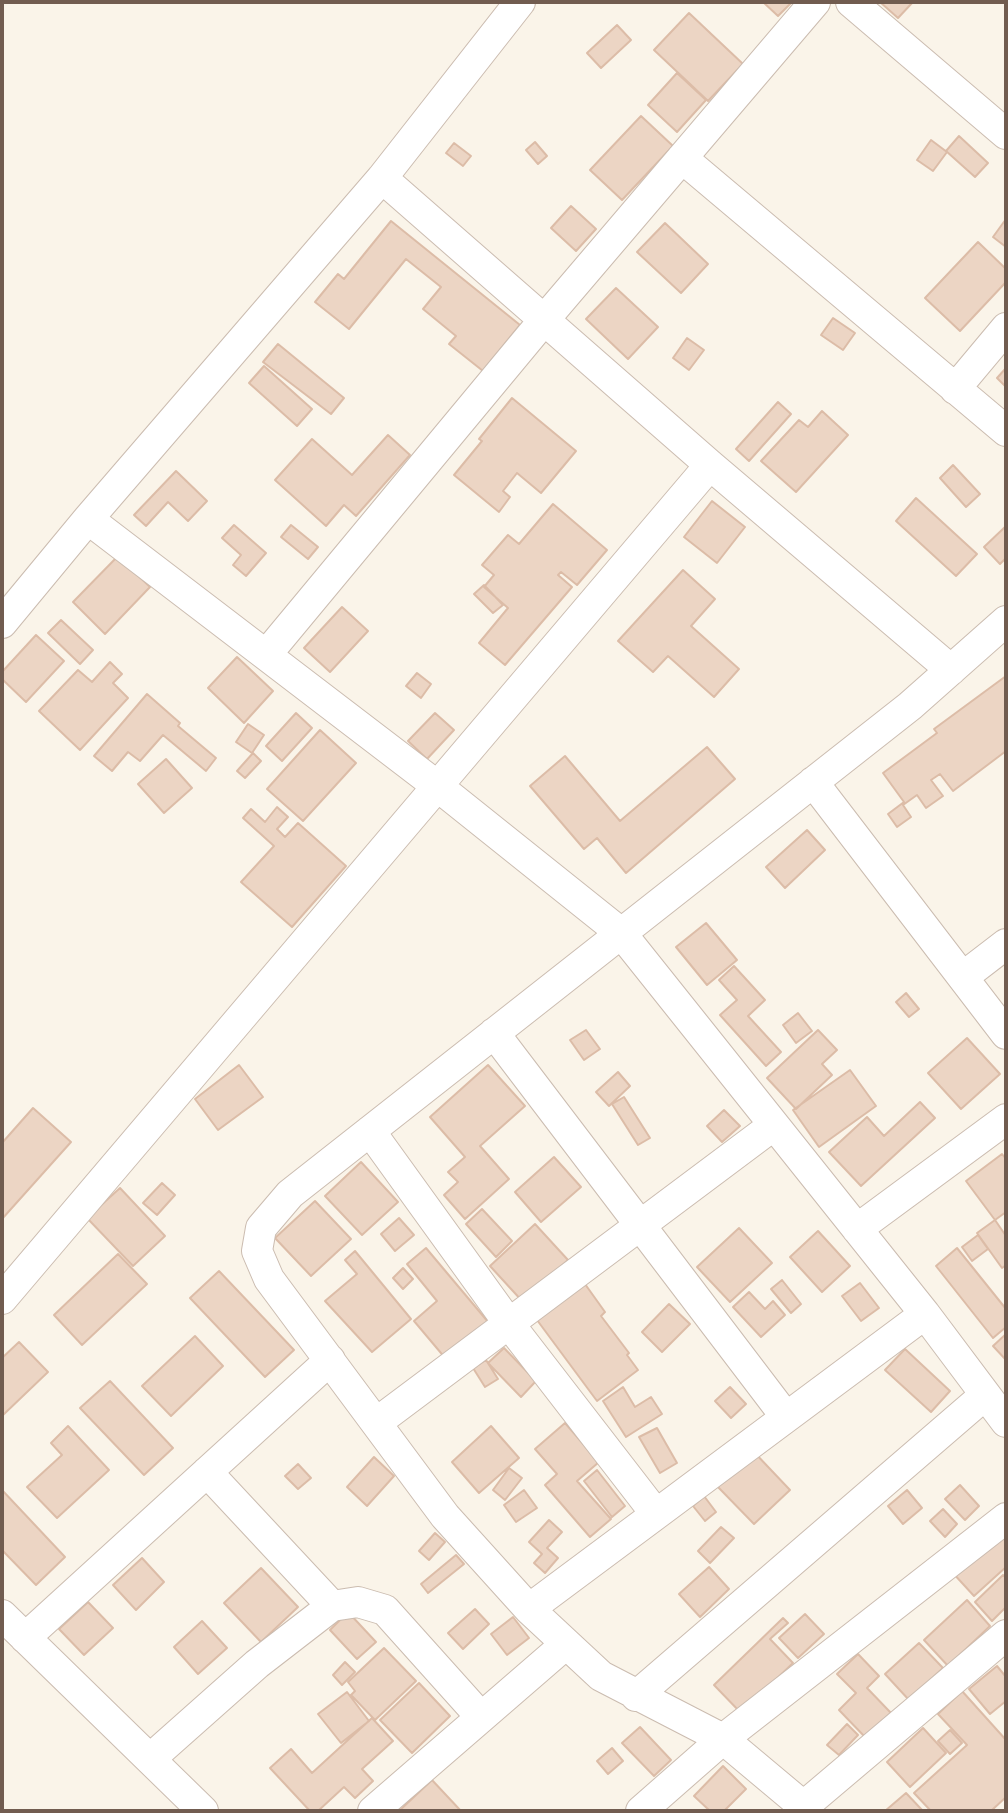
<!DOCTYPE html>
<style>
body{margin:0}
#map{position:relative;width:1008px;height:1813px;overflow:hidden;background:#faf4e9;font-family:"DM Sans",sans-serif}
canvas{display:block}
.frame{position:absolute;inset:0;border:4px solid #715c50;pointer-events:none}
</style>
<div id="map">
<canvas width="1008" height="1813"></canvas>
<div class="frame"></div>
</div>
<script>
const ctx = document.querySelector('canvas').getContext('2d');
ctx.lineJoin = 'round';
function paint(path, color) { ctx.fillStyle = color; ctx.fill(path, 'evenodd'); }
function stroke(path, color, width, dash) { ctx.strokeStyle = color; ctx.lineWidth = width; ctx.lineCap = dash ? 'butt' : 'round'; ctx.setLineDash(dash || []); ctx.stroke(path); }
const building = new Path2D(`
 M763,2H792L778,16Z
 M880,2H913L898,18Z
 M689,13L743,64L708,101L654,50Z
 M617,25L631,40L601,68L587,53Z
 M677,73L706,100L677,132L648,105Z
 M641,116L673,146L622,200L590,170Z
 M959,136L988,163L975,177L946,151Z
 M931,140L947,152L933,171L917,160Z
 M535,142L547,156L538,164L526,150Z
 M454,143L471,156L463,166L446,153Z
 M571,206L596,229L576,251L551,228Z
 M1006,219V247L993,237Z
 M391,221L520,325L483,371L449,344L456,336L423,309L441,287L406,259L349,329L315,302L338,274L344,279Z
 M665,223L708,264L681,293L637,252Z
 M978,242L1006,269V282L960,331L925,298Z
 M616,288L658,327L628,359L586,319Z
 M833,318L855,333L843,350L821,335Z
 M687,338L704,350L689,370L673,358Z
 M278,344L344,398L331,414L263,362Z
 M264,366L312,409L297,426L249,383Z
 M1006,368V387L997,378Z
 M512,398L576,451L541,493L517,473L503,491L510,497L499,512L454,475L482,441L479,439Z
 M778,402L791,414L749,461L736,449Z
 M822,411L848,435L796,492L761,461L799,420L808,427Z
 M388,435L410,455L356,516L344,505L326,526L275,480L312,439L352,475Z
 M953,465L980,494L966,507L940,478Z
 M176,471L207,501L188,521L168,502L146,526L134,515Z
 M916,498L977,554L956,576L896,521Z
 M712,501L745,527L717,563L684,537Z
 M553,504L607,550L577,585L561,572L558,575L572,587L505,665L479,643L508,608L484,587L494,575L482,565L508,535L519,544Z
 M234,525L266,553L246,576L233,565L241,555L222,538Z
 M291,525L318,547L308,559L281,537Z
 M1006,526V558L1000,564L984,547Z
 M118,556L150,587L105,634L73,602Z
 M683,570L715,599L691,626L739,669L714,697L668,656L653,672L618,641Z
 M484,585L503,605L493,613L474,594Z
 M342,607L368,631L330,672L304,648Z
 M61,620L93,650L80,664L48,633Z
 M36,635L64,661L26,702L2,679V672Z
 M237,657L273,691L244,723L208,688Z
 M110,662L122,674L113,683L128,698L80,750L39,711L78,670L92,682Z
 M417,673L431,684L421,698L406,686Z
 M1006,676V751L953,791L940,774L931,780L943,796L926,808L917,795L903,805L911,817L897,827L888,814L904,802L883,773L937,733L934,729Z
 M147,694L180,723L178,726L216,758L206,771L163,735L140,761L128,752L112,771L94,756Z
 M296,713L312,728L282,761L266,746Z
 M435,713L454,730L427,759L408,741Z
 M248,724L264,735L252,753L236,742Z
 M320,730L356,763L303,821L267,789Z
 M707,747L735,779L626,873L597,838L584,849L530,786L565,756L620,821Z
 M253,753L261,761L245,778L237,771Z
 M166,759L192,788L164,813L138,784Z
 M277,807L288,817L277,829L285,837L298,823L346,866L292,927L241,882L274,846L243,818L251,809L265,822Z
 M807,830L825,850L785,888L766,867Z
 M706,923L737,960L707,985L676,947Z
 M734,966L765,1000L748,1016L781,1052L766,1066L720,1015L737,1000L719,980Z
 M906,993L919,1009L909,1017L896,1002Z
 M798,1013L812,1031L796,1043L783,1025Z
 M586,1030L600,1049L584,1060L570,1040Z
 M818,1030L837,1050L822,1064L832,1075L796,1109L767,1078Z
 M967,1038L1000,1074L961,1109L928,1073Z
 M239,1065L263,1097L218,1130L195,1099Z
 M488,1065L525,1106L480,1146L509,1179L465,1219L444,1195L458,1182L448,1172L465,1157L430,1117Z
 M850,1070L876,1106L819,1147L793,1110Z
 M618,1072L630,1086L609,1106L596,1092Z
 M624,1097L650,1138L638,1145L612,1104Z
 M920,1102L935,1118L861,1186L829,1152L867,1117L884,1136Z
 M33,1108L71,1142L2,1219V1143Z
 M724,1110L740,1126L722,1142L707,1126Z
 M1002,1154L1006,1159V1212L995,1220L966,1181Z
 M554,1157L581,1187L541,1222L515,1192Z
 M361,1162L398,1202L362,1235L325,1196Z
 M162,1183L175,1195L157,1215L143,1203Z
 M120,1188L165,1236L133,1266L87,1218Z
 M315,1201L351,1239L311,1276L275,1238Z
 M482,1209L512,1241L496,1257L466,1224Z
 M399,1218L414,1235L395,1251L381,1234Z
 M995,1220L1006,1236V1265L1002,1268L977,1233Z
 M535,1224L568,1260L523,1302L490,1266Z
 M739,1228L772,1263L730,1302L697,1267Z
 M818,1231L850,1266L822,1292L790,1257Z
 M978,1235L988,1249L972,1261L962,1247Z
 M426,1248L489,1323L446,1359L414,1321L437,1301L407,1264Z
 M957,1248L1006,1309V1327L993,1338L936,1266Z
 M355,1251L411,1319L372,1352L325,1301L357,1274L345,1260Z
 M118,1254L147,1284L82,1345L54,1315Z
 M403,1268L413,1279L403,1289L393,1278Z
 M219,1271L294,1350L265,1377L190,1298Z
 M782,1280L801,1304L791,1313L771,1289Z
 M860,1283L879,1308L861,1321L842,1296Z
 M585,1284L605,1312L601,1316L629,1353L627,1355L638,1370L597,1401L537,1320Z
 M749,1292L765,1309L773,1301L785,1315L761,1337L733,1307Z
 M669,1304L690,1324L662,1352L642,1332Z
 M1006,1334V1360L993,1346Z
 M195,1336L223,1366L171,1416L142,1386Z
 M19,1342L48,1372L2,1416V1358Z
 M504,1348L536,1381L521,1397L488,1363Z
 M905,1349L950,1391L931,1412L885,1370Z
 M486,1360L498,1379L485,1387L473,1368Z
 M110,1381L173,1448L144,1475L80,1408Z
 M623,1387L635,1407L651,1397L662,1414L626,1437L603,1401Z
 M730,1387L746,1404L731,1418L715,1401Z
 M565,1423L599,1462L577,1481L611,1519L590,1537L545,1485L557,1474L535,1449Z
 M68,1426L109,1470L57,1518L27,1487L62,1455L51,1443Z
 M491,1426L519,1458L479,1493L452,1462Z
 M657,1428L677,1463L660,1473L639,1437Z
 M753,1451L790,1490L754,1524L717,1486Z
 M374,1457L394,1476L367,1506L347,1487Z
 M298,1464L311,1478L298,1489L285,1476Z
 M509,1468L522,1478L505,1500L493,1490Z
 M597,1470L625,1506L612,1517L584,1481Z
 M960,1485L979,1506L965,1520L945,1499Z
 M2,1490L65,1557L36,1585L2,1550Z
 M524,1490L537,1508L516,1522L504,1505Z
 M907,1490L922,1508L903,1524L888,1506Z
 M704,1496L716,1512L705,1521L693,1506Z
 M943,1509L957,1524L945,1537L930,1521Z
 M549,1520L562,1532L547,1548L558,1558L545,1573L534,1563L542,1554L529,1542Z
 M1006,1521V1567L974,1596L952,1572Z
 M721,1527L734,1538L710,1563L698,1551Z
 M435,1533L445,1542L429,1560L419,1551Z
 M456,1555L464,1564L428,1593L421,1584Z
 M142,1558L164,1582L136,1610L113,1585Z
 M709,1567L729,1589L700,1617L679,1594Z
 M261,1568L298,1607L261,1642L224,1603Z
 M1003,1575L1006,1578V1607L992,1621L975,1602Z
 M967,1600L990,1626L948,1666L924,1640Z
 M88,1602L113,1628L84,1655L59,1629Z
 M475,1609L489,1624L463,1649L448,1633Z
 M348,1612L376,1642L357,1659L330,1630Z
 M805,1614L824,1634L798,1658L779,1638Z
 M513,1617L529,1638L507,1655L491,1634Z
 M783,1618L788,1623L770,1639L793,1663L741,1713L714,1685Z
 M202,1621L227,1648L198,1674L174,1647Z
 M919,1643L943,1668L909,1700L885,1674Z
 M384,1648L416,1681L375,1720L351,1695L355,1691L348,1682Z
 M858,1654L879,1676L867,1688L891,1713L865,1737L839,1710L856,1693L837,1674Z
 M345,1662L355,1672L342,1685L333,1675Z
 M997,1666L1006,1677V1701L990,1714L969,1689Z
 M419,1683L450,1716L412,1753L380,1720Z
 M962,1691L1006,1740V1797L991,1811H931L914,1793L967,1745L938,1714Z
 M347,1692L369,1721L341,1743L318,1714Z
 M372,1718L393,1741L362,1769L373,1781L355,1798L344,1787L318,1811H310L270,1768L291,1749L312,1773Z
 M847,1724L858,1735L839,1755L827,1745Z
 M640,1727L671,1760L654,1776L622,1743Z
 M923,1728L946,1753L910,1787L887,1762Z
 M950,1730L962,1743L950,1754L938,1741Z
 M612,1748L623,1761L608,1774L597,1761Z
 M723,1766L746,1789L724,1811H710L694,1796Z
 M432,1780L461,1811H399Z
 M906,1793L923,1811H885Z`);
const minor = new Path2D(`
 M851,2L1006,134
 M682,158L1006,431
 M382,178L710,465L951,670
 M955,389L1006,328
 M88,519L436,785L621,933L925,1314L1006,1422
 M2,623L88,519L382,178L520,2
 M266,655L544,320L815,2
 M813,782L1006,1034
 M963,977L1006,944
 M494,1033L786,1417
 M370,1131L510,1325L656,1514
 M857,1229L1006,1119
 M2,1299L710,465
 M376,1423L774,1125
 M207,1472L332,1606
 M529,1609L925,1314
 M2,1615L203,1811
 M25,1638L330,1360
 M636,1696L985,1395
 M150,1759L257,1664L332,1606L358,1602L385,1610L481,1717
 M804,1806L1006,1635
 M373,1811L566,1644
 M641,1811L723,1739L1006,1518
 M809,1811L723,1739L601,1676L529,1609L445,1516L269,1279L257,1251L261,1228L290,1194L910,706L1006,621`);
paint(building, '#ecd5c4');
stroke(building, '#dcbca7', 2);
stroke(minor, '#cbbcb0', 32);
stroke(minor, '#fff', 30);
</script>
